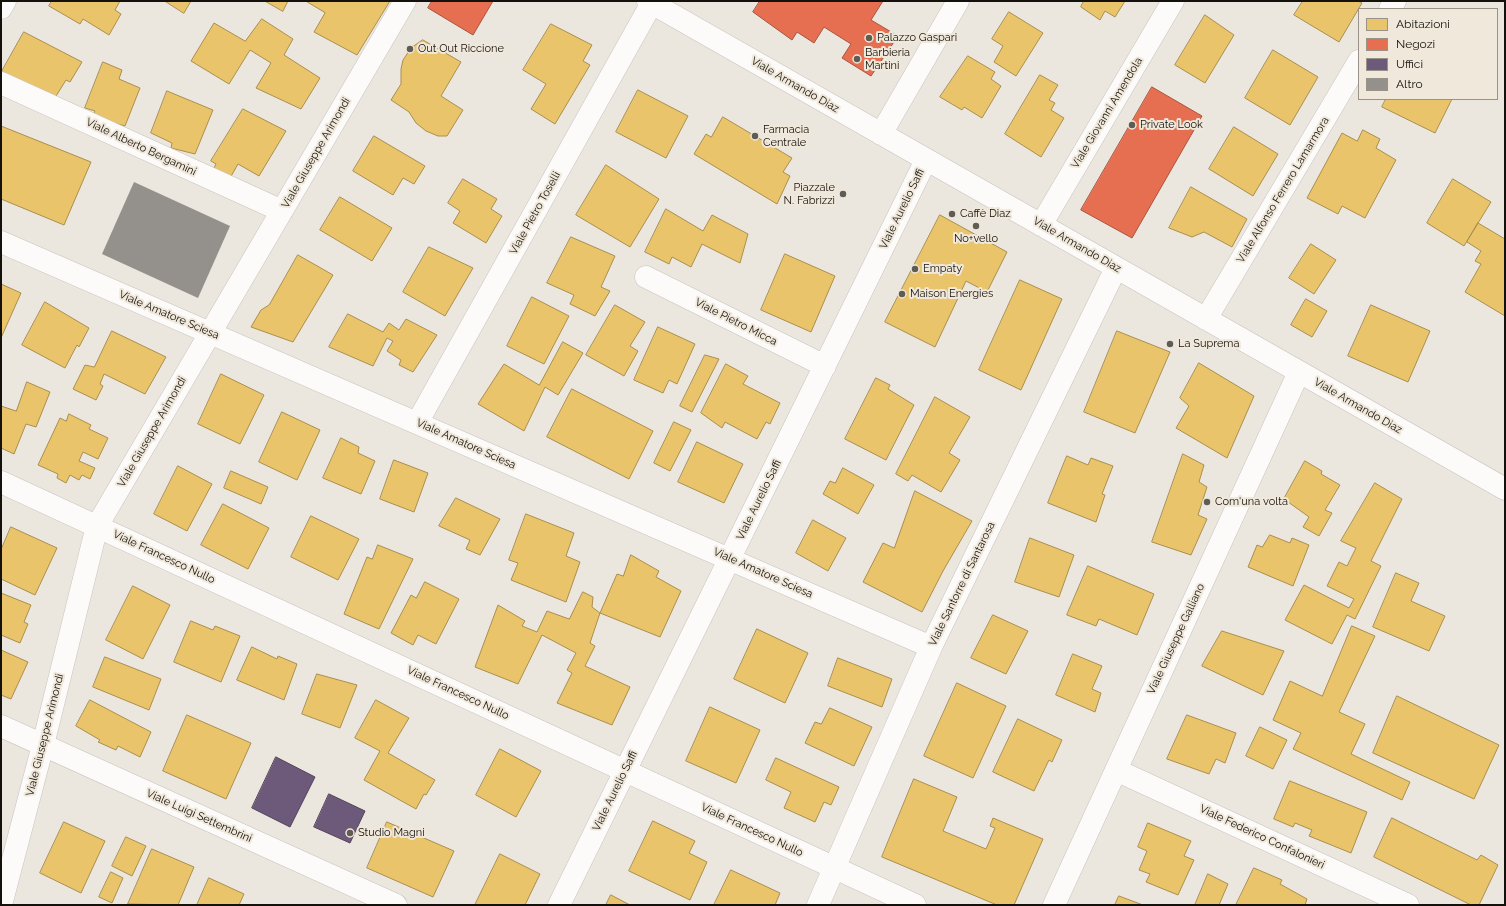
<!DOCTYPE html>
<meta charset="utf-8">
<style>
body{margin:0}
#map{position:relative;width:1506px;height:906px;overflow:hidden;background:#ebe7df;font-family:Raleway,sans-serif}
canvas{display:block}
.frame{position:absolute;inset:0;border:2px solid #14110d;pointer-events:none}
.legend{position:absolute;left:1358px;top:8px;width:140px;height:92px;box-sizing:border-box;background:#f0e8da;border:1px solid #989288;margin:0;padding:5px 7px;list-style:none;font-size:12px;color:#14110d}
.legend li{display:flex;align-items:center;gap:8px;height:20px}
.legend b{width:20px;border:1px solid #989288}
</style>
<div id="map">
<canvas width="1506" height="906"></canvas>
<div class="frame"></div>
<ul class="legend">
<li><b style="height:11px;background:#e9c46a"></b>Abitazioni</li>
<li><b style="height:11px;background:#e76f51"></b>Negozi</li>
<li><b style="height:11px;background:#6d597a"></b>Uffici</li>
<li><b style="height:11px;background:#94918c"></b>Altro</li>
</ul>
</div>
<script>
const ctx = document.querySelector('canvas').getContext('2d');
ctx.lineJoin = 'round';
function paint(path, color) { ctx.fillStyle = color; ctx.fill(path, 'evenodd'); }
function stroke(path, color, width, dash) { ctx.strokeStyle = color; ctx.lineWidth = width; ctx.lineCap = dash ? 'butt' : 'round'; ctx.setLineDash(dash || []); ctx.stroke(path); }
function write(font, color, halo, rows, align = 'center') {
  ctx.font = font + ' Raleway,sans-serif'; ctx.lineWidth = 4; ctx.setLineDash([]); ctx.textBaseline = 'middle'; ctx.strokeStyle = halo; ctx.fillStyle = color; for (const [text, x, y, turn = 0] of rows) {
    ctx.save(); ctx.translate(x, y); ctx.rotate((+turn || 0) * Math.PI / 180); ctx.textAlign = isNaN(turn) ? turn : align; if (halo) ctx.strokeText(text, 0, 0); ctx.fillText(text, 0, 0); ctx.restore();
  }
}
const homes = new Path2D(`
 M52,1H120L115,10L121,14L109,35L83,19L80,24L49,6Z
 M165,1H191L184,13Z
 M265,1H288L283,11Z
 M306,1H390L357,55L314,32L325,13Z
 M1084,1H1125L1115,17L1105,11L1100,20L1081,7Z
 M1303,1H1358L1362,3L1339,42L1294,15Z
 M1009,12L1043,33L1016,76L994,62L1003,46L992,39Z
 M1205,15L1234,35L1205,83L1175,65Z
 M262,19L293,39L284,55L320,78L301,109L256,88L271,63L250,50L229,84L191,61L214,23L245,41Z
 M551,24L592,45L583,61L590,65L555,124L531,109L546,84L523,70Z
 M24,32L82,62L70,82L66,80L53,101L1,73Z
 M423,40L461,62L441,96L463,110L447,136H438L426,131L416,123L409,112L391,100L401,84V69L403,60L411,48Z
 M1273,50L1318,77L1290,125L1245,98Z
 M968,56L995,72L991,79L1001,86L982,118L964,107L962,110L940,97Z
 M103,62L122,70L119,79L140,88L125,126L92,117L95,111L85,108Z
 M1040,75L1058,85L1049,100L1055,103L1051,110L1064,118L1041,157L1005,134Z
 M638,90L688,116L666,158L616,132Z
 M167,91L213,110L195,154L171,148L172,143L151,133Z
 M1386,99H1452L1435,133L1382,107Z
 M243,109L286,131L259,176L238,164L229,180L213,170L216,164L211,161Z
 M723,117L792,158L783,172L790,176L777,204L694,154L706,134L711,137Z
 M1,126L91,162L64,225L1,199Z
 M1234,127L1278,154L1253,196L1209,169Z
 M1363,130L1380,139L1376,148L1396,160L1365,218L1342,206L1338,214L1307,198L1342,133L1357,141Z
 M374,136L425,166L414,184L403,178L393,195L353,171Z
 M606,165L659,199L630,247L576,215Z
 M463,179L497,199L491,209L502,216L486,243L453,223L460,211L448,203Z
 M1453,179L1491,202L1464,246L1427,223Z
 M1191,187L1247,219L1232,247L1204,232L1192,237L1169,228Z
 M340,197L392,228L372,261L320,230Z
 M666,209L703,231L712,215L748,234L740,263L702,244L691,267L672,257L669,264L645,252Z
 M940,215L1007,252L987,292L966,281L935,347L885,322Z
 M1478,223L1505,239V316L1465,292L1481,264L1475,261L1481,251L1467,242Z
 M571,237L615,256L601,287L610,291L595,316L570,304L574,295L547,283Z
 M1311,244L1336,260L1314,294L1289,278Z
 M429,247L473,268L445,316L403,292Z
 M785,254L835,276L811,332L761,310Z
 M298,255L333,275L293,342L251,327L261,310L269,305Z
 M1020,280L1062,299L1021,390L979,370Z
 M1,284L21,293L1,338Z
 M532,297L569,316L544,364L507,346Z
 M1306,299L1327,311L1312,337L1291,325Z
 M45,302L89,328L79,347L77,345L65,368L22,345Z
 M615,305L645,322L630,346L638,351L624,376L586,355Z
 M1371,305L1430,331L1408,382L1348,356Z
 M348,314L383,332L389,323L399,330L406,319L437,335L413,372L399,365L401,360L387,351L393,341L387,338L373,366L329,347Z
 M658,327L695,344L677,384L669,380L663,393L634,380Z
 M112,331L166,357L145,394L104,374L100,384L103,386L96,400L73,389L85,365L94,367Z
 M1117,331L1170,352L1135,433L1084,412Z
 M563,342L583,353L558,395L545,387L524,431L478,404L504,364L539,385Z
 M705,355L719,359L692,412L680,406Z
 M1199,363L1254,396L1227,458L1176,428L1189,406L1180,398Z
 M726,364L748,376L743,384L780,403L770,424L766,422L757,439L725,422L722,428L701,413Z
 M221,374L264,395L240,444L198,424Z
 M876,378L890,385L888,389L914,405L886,460L845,439Z
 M27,382L50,392L36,427L26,424L14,454L1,448V406L16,411Z
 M572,389L653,431L629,479L547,437Z
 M935,397L970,417L949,453L960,460L941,492L912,475L908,481L896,474Z
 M282,412L320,430L297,480L259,462Z
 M69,414L91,425L89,429L108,438L98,459L83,452L79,461L95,468L90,479L82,475L79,480L70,475L66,483L57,478L58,474L38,465L60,418L66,421Z
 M674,422L691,430L670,471L654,463Z
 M341,438L359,447L358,453L375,461L361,494L323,478Z
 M697,442L743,464L724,503L678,482Z
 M1183,454L1204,465L1199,482L1207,487L1198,515L1207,519L1191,555L1152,542Z
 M1067,456L1088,465L1091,458L1113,466L1102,494L1105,495L1096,522L1048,503Z
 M394,460L428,473L414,512L380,499Z
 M1305,461L1322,471L1321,474L1340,485L1325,510L1332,513L1319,536L1303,527L1309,517L1284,499Z
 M178,466L212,484L187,531L154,514Z
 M843,468L874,485L858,514L823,494L830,481L835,483Z
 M231,471L268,487L261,504L224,488Z
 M1375,483L1402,499L1371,561L1381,566L1355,619L1347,615L1332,644L1285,620L1304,585L1349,608L1354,599L1327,586L1339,562L1347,566L1356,548L1341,541Z
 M915,491L972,521L943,571L922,612L863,582L883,543L894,548Z
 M456,498L500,519L480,555L466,549L470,540L439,526Z
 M223,504L269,528L248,569L201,545Z
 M526,514L574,533L566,556L580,562L566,602L511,580L518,563L509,560Z
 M311,516L359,539L338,580L291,557Z
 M813,520L846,538L828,571L796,553Z
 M11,527L57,548L35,595L1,579V550Z
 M1270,535L1290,543L1292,538L1309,545L1293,586L1248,567L1257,545L1262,547Z
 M1030,538L1074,555L1059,597L1015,582Z
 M378,545L413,559L379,629L344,614L367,557L372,559Z
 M631,555L659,571L656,577L681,591L660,637L600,613L617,574L623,576Z
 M1088,566L1154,594L1137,635L1099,619L1096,626L1067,615Z
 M1396,573L1419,583L1411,601L1445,616L1429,651L1373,627Z
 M425,582L459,599L436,644L418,635L413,645L391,633L411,595L416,598Z
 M133,586L170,605L143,659L106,640Z
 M583,592L593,597L592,607L600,613L590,643L595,646L585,666L630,687L612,725L557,703L572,673L567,670L576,653L542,635L518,684L475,667L498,605L525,621L522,626L537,632L547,611L569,619Z
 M1,593L31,605L24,622L28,624L20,643L1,635Z
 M993,615L1028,631L1006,674L971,658Z
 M191,621L213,630L215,626L240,636L221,682L174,662Z
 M1352,626L1375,636L1339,712L1365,724L1351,754L1410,782L1402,800L1293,749L1301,733L1273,720L1290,681L1322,696Z
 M757,629L808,653L785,703L734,679Z
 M1222,631L1284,651L1263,695L1202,666Z
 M252,647L277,659L278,656L297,664L284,700L237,680Z
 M1,650L28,662L11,699L1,695Z
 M1073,654L1102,666L1092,689L1101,693L1095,712L1056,695Z
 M105,657L161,679L149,710L93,687Z
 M838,658L892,679L882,707L828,686Z
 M317,674L357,685L340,728L302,714Z
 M957,683L1006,706L973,778L924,756Z
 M1397,696L1499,745L1474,799L1373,753Z
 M90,700L151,732L140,757L118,746L116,750L98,742L100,740L76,726Z
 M376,700L409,718L388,753L435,780L426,795L424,794L416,809L364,780L380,751L355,738Z
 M710,707L760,730L736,783L686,761Z
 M830,708L872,727L854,766L805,743L815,722L821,724Z
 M187,715L251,743L226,799L163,771Z
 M1187,715L1236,733L1225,763L1216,759L1209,774L1167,759Z
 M1018,719L1062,740L1052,762L1049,760L1034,791L993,772Z
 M1260,727L1287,740L1273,769L1246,756Z
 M500,749L541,771L516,817L476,795Z
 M776,758L839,787L831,805L824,802L815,822L784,808L791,792L766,780Z
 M914,779L957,797L943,831L986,849L995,828L990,826L993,818L1043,839L1014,905H997L882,857Z
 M1290,781L1367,812L1351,853L1309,836L1312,830L1295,823L1293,827L1274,819Z
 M1392,818L1477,860L1481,855L1498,865L1479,905H1471L1374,857Z
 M653,821L695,841L689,853L707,862L690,900L629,871Z
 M64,822L105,841L81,893L40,873Z
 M387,822L454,851L433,897L367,868Z
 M1148,823L1191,841L1184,856L1194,860L1178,895L1146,882L1150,874L1139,870L1147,851L1138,847Z
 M126,837L146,846L132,876L112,866Z
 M152,849L194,867L178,905L128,904Z
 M500,854L540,874L525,905H475Z
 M1254,868L1282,880L1280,884L1307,899L1305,905H1236Z
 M731,870L780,893L775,905H714Z
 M111,872L123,878L112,903L99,897Z
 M1208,874L1228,884L1219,905H1195Z
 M209,878L244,894L239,905H197Z
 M611,895L630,905H606Z
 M1119,896L1143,905H1115Z`);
const shops = new Path2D(`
 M432,1H493L473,35L428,8Z
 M760,1H883L871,20L898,36L871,76L842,58L851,44L824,27L814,43L797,32L792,40L753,12Z
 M1152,87L1202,116L1132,238L1081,210Z`);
const offices = new Path2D(`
 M276,757L315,777L290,827L252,808Z
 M329,794L365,811L350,843L314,827Z`);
const building = new Path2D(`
 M134,182L230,226L198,298L102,254Z`);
const street = new Path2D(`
 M648,1L1505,489
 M1,8L5,1
 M1390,9L1395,1
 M1,83L282,211
 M881,134L958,1
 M1041,225L1173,1
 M1,242L931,647
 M646,277L825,366
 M1206,319L1359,61
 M417,423L653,1
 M1,482L915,905
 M1,726L396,905
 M1116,770L1408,905
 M1,905L43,745L97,526L405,1
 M559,905L926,160
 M818,905L931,647L1116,268
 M1054,905L1299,372`);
const markers = [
 [869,38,4,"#5f5c56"],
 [410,49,4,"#5f5c56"],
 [857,59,4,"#5f5c56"],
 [1132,125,4,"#5f5c56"],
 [755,136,4,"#5f5c56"],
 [843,194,4,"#5f5c56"],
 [952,214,4,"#5f5c56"],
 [976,226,4,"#5f5c56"],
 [915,269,4,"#5f5c56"],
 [902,294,4,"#5f5c56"],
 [1170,344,4,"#5f5c56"],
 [1207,502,4,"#5f5c56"],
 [350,833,4,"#5f5c56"]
];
const poiNames = [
 ["Palazzo Gaspari",877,38],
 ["Out Out Riccione",418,49],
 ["Barbieria",865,53],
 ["Martini",865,66],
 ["Private Look",1140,125],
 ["Farmacia",763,130],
 ["Centrale",763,143],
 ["Piazzale",835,188,"right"],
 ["N. Fabrizzi",835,201,"right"],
 ["Caffè Diaz",960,214],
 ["No+vello",976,239,"center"],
 ["Empaty",923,269],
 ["Maison Energies",910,294],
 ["La Suprema",1178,344],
 ["Com'una volta",1215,502],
 ["Studio Magni",358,833]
];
const streetNames = [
 ["Viale Armando Diaz",795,85,30],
 ["Viale Giovanni Amendola",1107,113,-59],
 ["Viale Alberto Bergamini",141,147,25],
 ["Viale Giuseppe Arimondi",316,153,-60],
 ["Viale Alfonso Ferrero Lamarmora",1283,190,-59],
 ["Viale Aurelio Saffi",902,209,-64],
 ["Viale Pietro Toselli",535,213,-61],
 ["Viale Armando Diaz",1077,245,30],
 ["Viale Amatore Sciesa",169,315,23],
 ["Viale Pietro Micca",736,322,27],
 ["Viale Armando Diaz",1358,406,30],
 ["Viale Giuseppe Arimondi",152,432,-60],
 ["Viale Amatore Sciesa",466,444,24],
 ["Viale Aurelio Saffi",759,500,-64],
 ["Viale Francesco Nullo",164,557,25],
 ["Viale Amatore Sciesa",763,573,24],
 ["Viale Santorre di Santarosa",962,584,-64],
 ["Viale Giuseppe Galliano",1176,639,-65],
 ["Viale Francesco Nullo",458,693,25],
 ["Viale Giuseppe Arimondi",45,735,-76],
 ["Viale Aurelio Saffi",615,791,-64],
 ["Viale Luigi Settembrini",199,816,24],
 ["Viale Francesco Nullo",752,830,25],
 ["Viale Federico Confalonieri",1262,837,25]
];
paint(homes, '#e9c46a');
stroke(homes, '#a98e4e', 1);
paint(shops, '#e76f51');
stroke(shops, '#a8533d', 1);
paint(offices, '#6d597a');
stroke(offices, '#524359', 1);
paint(building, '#94918c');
stroke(street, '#c7c3bd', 23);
stroke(street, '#fcfbfa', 22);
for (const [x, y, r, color] of markers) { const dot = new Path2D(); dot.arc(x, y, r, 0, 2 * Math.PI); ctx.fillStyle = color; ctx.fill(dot); stroke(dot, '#f0e8da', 1.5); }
write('11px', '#14110d', '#f0e8da', poiNames, 'left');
write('11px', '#14110d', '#f0e8da', streetNames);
</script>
